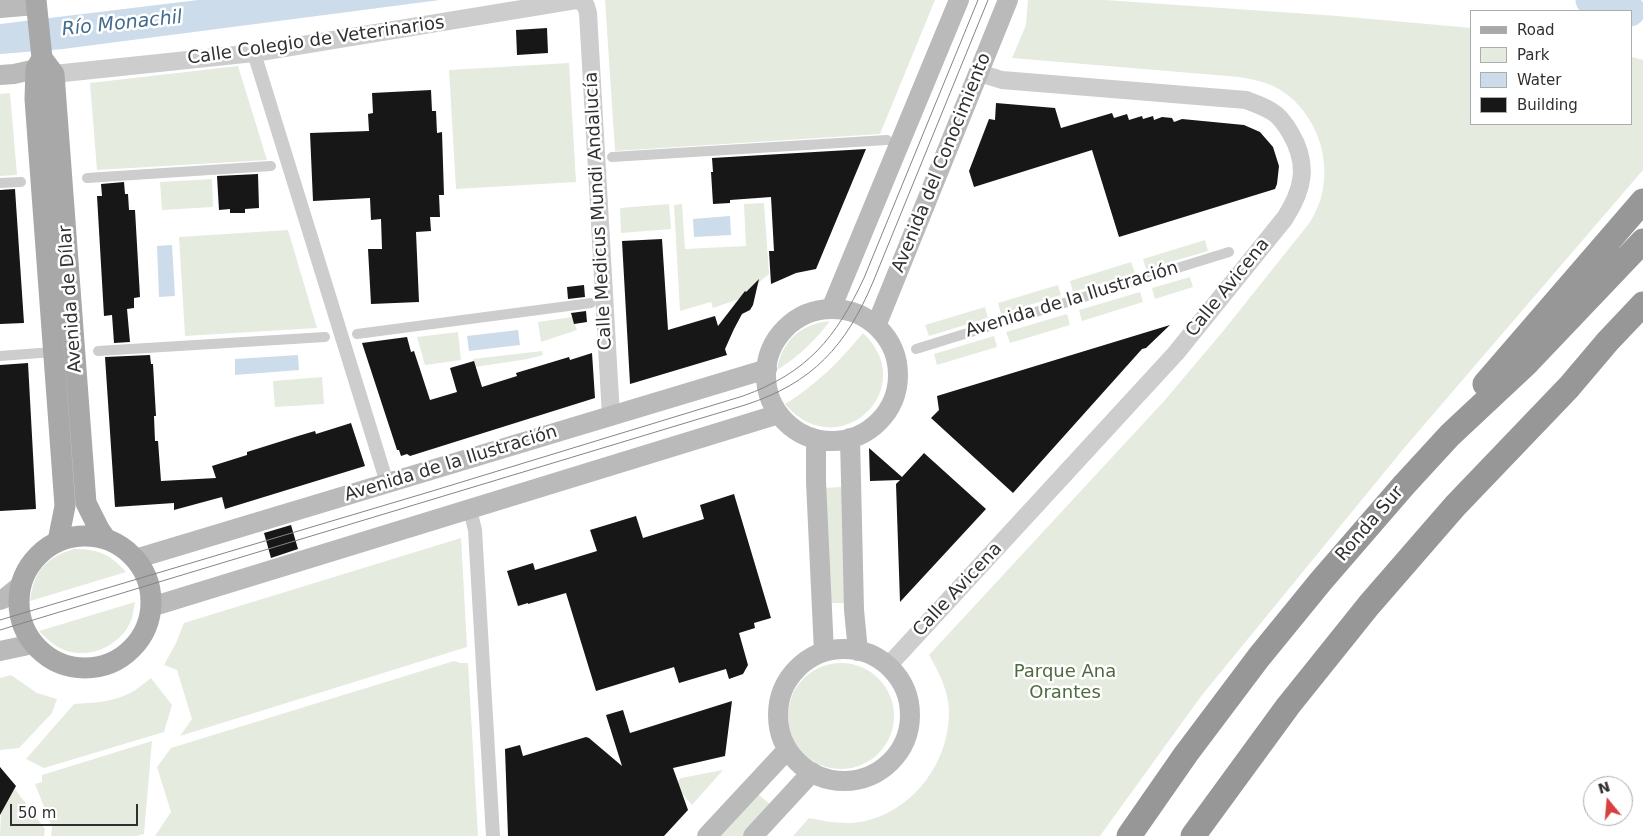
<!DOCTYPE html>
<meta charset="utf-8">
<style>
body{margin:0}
#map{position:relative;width:1643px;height:836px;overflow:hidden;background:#fff;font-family:"DejaVu Sans",sans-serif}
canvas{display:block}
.legend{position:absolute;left:1470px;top:10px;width:162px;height:115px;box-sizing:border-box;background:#fff;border:1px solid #acacac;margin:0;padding:6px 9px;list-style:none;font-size:15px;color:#303030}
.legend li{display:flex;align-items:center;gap:10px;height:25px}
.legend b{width:25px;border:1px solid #acacac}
.north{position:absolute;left:1583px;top:776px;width:50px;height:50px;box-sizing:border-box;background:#fff;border:1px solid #acacac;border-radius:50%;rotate:343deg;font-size:14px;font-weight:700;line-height:20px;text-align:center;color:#303030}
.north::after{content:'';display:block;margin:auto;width:18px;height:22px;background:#d93f3f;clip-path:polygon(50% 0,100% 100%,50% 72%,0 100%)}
.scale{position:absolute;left:10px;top:804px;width:128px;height:22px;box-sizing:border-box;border:2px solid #303030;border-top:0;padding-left:6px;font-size:15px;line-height:18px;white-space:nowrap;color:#303030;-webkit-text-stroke:4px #fff;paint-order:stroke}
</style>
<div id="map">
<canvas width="1643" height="836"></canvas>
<ul class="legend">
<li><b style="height:6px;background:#a8a8a8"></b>Road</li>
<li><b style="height:14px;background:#e5ecdf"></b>Park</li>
<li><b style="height:14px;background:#cddcea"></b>Water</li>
<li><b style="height:14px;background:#171717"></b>Building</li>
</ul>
<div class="north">N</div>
<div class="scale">50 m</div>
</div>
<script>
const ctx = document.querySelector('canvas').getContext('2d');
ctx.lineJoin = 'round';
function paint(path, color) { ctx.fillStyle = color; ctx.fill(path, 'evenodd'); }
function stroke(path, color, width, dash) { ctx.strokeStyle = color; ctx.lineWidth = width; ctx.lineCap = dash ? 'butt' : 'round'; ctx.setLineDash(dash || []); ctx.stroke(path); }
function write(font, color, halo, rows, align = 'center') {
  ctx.font = font + ' "DejaVu Sans",sans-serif'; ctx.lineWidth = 5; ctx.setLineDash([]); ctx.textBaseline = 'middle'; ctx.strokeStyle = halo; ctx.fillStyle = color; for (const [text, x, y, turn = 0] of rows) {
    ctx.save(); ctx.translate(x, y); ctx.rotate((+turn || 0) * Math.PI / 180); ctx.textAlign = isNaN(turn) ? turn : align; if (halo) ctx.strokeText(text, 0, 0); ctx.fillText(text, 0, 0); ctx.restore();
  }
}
const green = new Path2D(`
 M605,0H935L880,134L615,151Z
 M1028,0H1105L1338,16L1472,28V124H1632V57L1643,60V170L1405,447L1202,695L1100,836H793L809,818C828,822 849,826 869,820C916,807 949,761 949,712C949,692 939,672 929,655L1165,400L1224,330L1303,231C1307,226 1311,221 1314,215C1330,185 1327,148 1309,119C1301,106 1288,93 1273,86C1262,81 1251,79 1239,77L1012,58L1026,25Z
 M569,63L576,182L456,189L449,70Z
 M238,66L267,160L97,170L90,83Z
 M10,93L17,175L0,176V94Z
 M212,179L213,207L162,210L160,182Z
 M764,203L769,274L739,299L713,308L711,302L680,311L674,205L682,204L685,249L746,246L744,204Z
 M669,204L671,229L621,233L620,208Z
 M288,230L317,328L185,336L179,237Z
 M1205,240L1208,251L1146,269L1143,259Z
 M1131,262L1135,273L1073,292L1070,281Z
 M1190,277L1193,287L1155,299L1152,288Z
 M1058,285L1061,295L1001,314L998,303Z
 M1140,292L1143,302L1082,321L1079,310Z
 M985,307L988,318L929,336L925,325Z
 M1067,314L1070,325L1010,343L1006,332Z
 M572,317L577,330L541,342L538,322Z
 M830,321C815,341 798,357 777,370C782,340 801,324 830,321Z
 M458,332L461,360L425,365L417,337Z
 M863,333C922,389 838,467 785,404C816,385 840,361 863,333Z
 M994,336L997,347L937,365L934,354Z
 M542,351L543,355L528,359L475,367L473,359Z
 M322,377L324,404L275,407L273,381Z
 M842,487L846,603H828L824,488Z
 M461,538L467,647L180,736L192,719L177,670L164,665L176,643L184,623Z
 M74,549C98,549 110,554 126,572L30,601C34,571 45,558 74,549Z
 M135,602C134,607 133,613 132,618C123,645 90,660 64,650C54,646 47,639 39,631Z
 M454,661L460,663H468L478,836H155L171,812L157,767L171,748Z
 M788 716a53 53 0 1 1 106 0a53 53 0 1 1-106 0Z
 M11,675L37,693L57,699L52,713L19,748L0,750V678Z
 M151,678L172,705L164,732L44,768L26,759L74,704C93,703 114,702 132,692C138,689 144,683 151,678Z
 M152,741L144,834L136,836H51L52,827L35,784L42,782V775Z
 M723,770L692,805L675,785L681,778Z
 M15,789L45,829L44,836H0L1,813Z
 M757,793L772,806L743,836H717Z`);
const water = new Path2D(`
 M198,0H440L63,49L0,54V24Z
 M730,216L731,235L694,237L693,219Z
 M172,245L175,296L159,297L157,246Z
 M518,330L520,345L469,351L467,336Z
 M298,355L299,370L235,375V359Z`);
const river = new Path2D(`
 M1591,0L1630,11`);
const building = new Path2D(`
 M547,28L548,53L517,55L516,30Z
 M431,90L432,111H436L437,133L442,132L444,195H439L440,217H430L431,231L416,232L419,302L371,304L368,249H382L381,219L371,220L370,198L313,201L310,133L369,131L368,114L373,113L372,93Z
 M996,103L1055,108L1061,128L1112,113L1114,118L1127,114L1129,120L1142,116L1143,119L1153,116L1154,120L1162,117L1172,118L1174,122L1182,119L1244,125L1260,132L1273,147L1279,166L1277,184L1275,189L1119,237L1092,150L974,187L969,171L989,119L995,120Z
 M866,149L816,269L796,273L771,284L769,251H774L771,197L730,200V203L713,204L711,172H713L712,158Z
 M258,174L259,208L245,209V213H230V209L219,210L217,176Z
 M124,182L125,194H128L129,210H135L140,297L134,298V308L127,309L130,342L114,343L112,315L104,316L97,196H102L101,184Z
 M15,189L24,323L0,324V190Z
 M662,239L668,330L715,316L718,326L745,291L746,292L759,279L753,305L750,310L742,314L734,329L725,349L727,355L630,384L622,241Z
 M584,285L585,297L568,299L567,287Z
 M586,311L587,322L574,324L571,313Z
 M1170,325L1146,348L1142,349L1013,493L931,418L939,410L937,396Z
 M407,337L411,352L414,351L430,400L457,392L450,368L474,361L482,387L517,376L516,373L569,357L570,360L592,353L595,398L410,456L407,454L401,456L399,450H397L362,343Z
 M150,355L151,364H153L156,416H154L155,441H158L161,481L216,478L212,466L247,455V452L298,436L315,431L316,434L351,423L365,466L225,509L222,497L174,510V503L115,507L105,357Z
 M28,363L36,509L0,511V365Z
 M869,448L902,477L924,453L986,509L900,602L896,484L900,480L870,481Z
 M734,494L771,618L754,623L755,628L739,633L748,665L743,674L729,679L726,669L679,683L674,667L596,691L566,593L528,604V603L518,606L507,571L533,563L535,570L597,551L590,530L636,516L643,538L704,519L700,505Z
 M291,525L298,549L271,558L264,533Z
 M732,701L725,756L673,768L688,810L664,836H508L505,749L520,745L523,756L586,737L589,738L622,766L606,715L623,710L630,733Z
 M0,767L16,786L0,815Z`);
const pedestrian = new Path2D(`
 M612,157L887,140
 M87,178L271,166
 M0,183L21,182
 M357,334L591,303
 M916,349L1229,252
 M98,351L325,337
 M0,356L53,352`);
const minor = new Path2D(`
 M254,53L387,483
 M470,510L475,530L493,836`);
const tertiary = new Path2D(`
 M579,0L586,6L588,13L611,416
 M54,74L254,53L576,0
 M888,666L1176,353L1285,218C1303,190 1309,165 1291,134C1286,125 1280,116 1271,111C1263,106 1254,103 1246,100L1002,80L979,73`);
const secondary = new Path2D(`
 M0,8L36,5
 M0,75L14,74L36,69
 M831,309L959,0
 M766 375a66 66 0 1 1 132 0a66 66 0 1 1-132 0Z
 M876,326L1008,0
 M850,438L854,610L858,651
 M816,439V482L824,652
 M135,559L767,369
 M0,600L5,598L20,586
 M151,607L779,414
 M778 715a66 66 0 1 1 132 0a66 66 0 1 1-132 0Z
 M0,651L33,644
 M707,836L787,750
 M753,836L812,772`);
const primary = new Path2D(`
 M36,0L42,58L54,74L86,503L99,529L106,539
 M42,58L36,69L35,99L65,506L58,541
 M19 602a66 66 0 1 1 132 0a66 66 0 1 1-132 0Z`);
const motorway = new Path2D(`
 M1485,384L1643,201
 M1129,836L1186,754L1259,657L1321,581L1404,485L1450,435L1528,362L1643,241
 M1193,836L1288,706L1369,605L1455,506L1569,387L1608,341L1643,304`);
const tram = new Path2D(`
 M0,620L429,492L743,396C807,373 836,338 864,278L978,0
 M0,630L745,405C813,383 846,346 873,282L988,0`);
const streetNames = [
 ["Calle Colegio de Veterinarios",316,41,-8],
 ["Avenida del Conocimiento",942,163,-68],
 ["Calle Medicus Mundi Andalucía",599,211,-93],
 ["Calle Avicena",1228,288,-51],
 ["Avenida de Dílar",71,299,-94],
 ["Avenida de la Ilustración",1072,300,-17],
 ["Avenida de la Ilustración",451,464,-17],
 ["Ronda Sur",1370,524,-49],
 ["Calle Avicena",958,590,-47]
];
const parkNames = [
 ["Parque Ana",1065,672],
 ["Orantes",1065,693]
];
const waterNames = [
 ["Río Monachil",122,24,-6]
];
paint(green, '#e5ecdf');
paint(water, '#cddcea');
stroke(river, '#cddcea', 31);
paint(building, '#171717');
stroke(pedestrian, '#cdcdcd', 10);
stroke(minor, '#cdcdcd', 14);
stroke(tertiary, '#cdcdcd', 18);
stroke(secondary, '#bababa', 20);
stroke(primary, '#a8a8a8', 21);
stroke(motorway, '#979797', 25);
stroke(tram, '#858585', 1);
write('18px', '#303030', '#fff', streetNames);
write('18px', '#506940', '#fff', parkNames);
write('italic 19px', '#436b8d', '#fff', waterNames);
</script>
